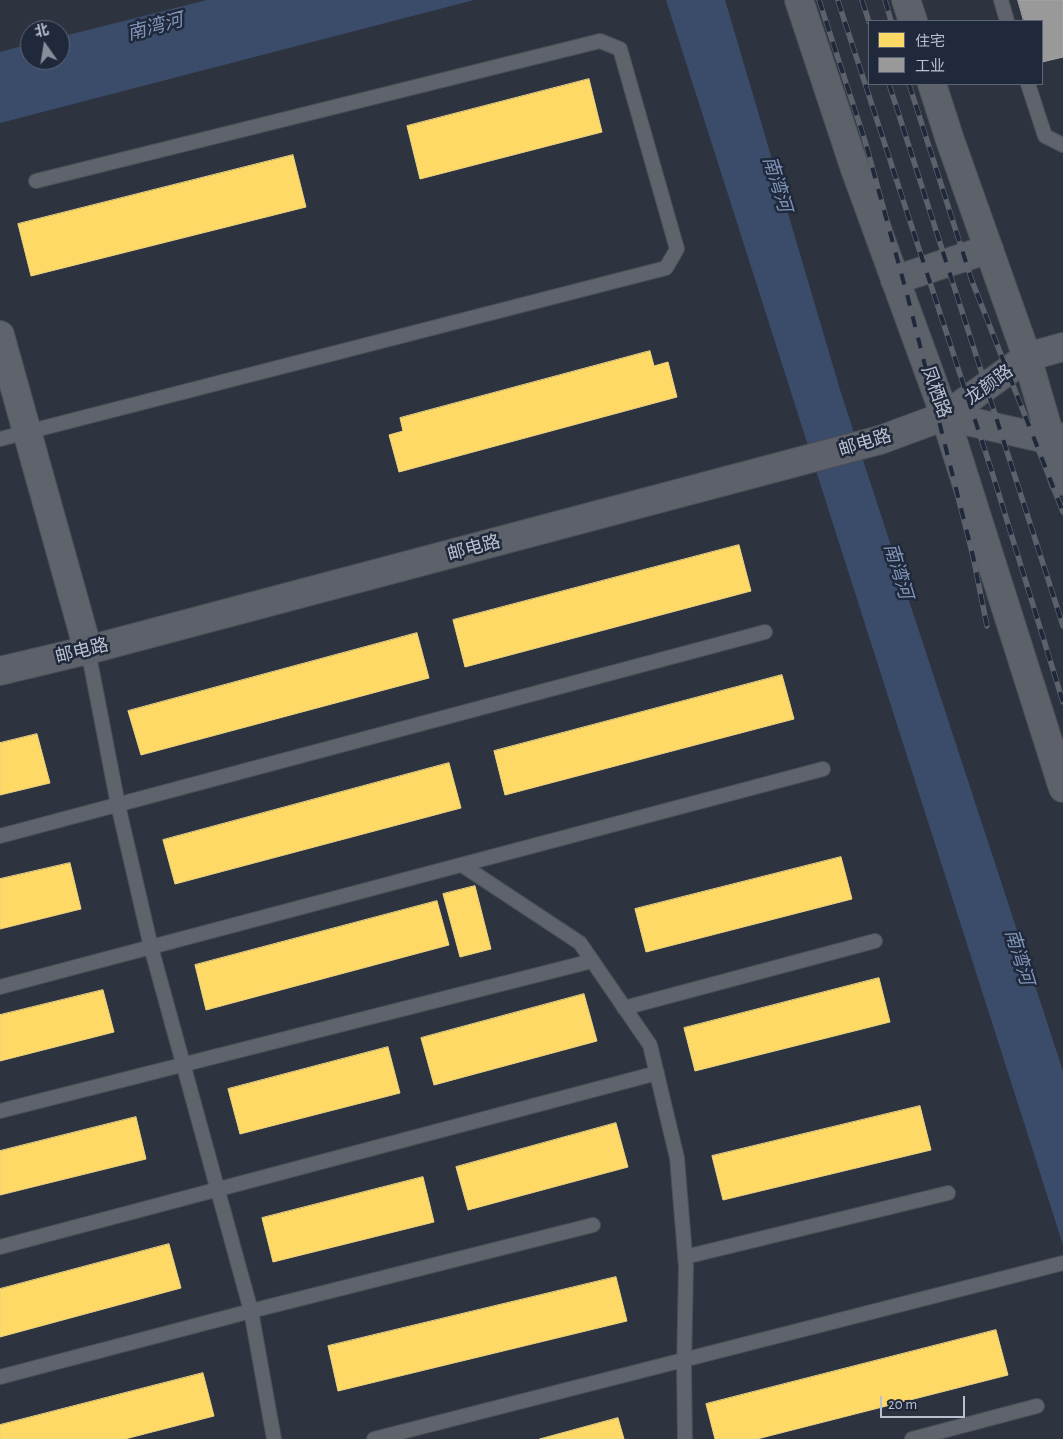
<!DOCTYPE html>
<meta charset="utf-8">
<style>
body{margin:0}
#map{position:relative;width:1063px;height:1439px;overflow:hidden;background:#2d343f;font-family:"Alegreya Sans","Noto Sans SC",sans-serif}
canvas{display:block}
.legend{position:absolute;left:868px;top:20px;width:175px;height:65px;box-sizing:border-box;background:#20293b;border:1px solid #5d6576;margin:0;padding:6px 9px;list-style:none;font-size:15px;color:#b9c0ce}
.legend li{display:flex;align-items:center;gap:10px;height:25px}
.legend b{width:25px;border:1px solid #5d6576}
.north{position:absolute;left:20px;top:20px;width:50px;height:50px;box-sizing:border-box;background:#20293b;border:1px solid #5d6576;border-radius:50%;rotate:347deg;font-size:14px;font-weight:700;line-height:20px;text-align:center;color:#b9c0ce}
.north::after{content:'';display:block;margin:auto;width:18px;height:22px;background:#888f9c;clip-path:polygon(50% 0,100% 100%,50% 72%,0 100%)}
.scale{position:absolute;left:880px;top:1396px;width:85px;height:22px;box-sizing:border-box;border:2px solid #b9c0ce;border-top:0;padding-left:6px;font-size:15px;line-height:18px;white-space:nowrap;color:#b9c0ce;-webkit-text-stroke:4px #20293b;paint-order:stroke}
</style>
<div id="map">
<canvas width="1063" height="1439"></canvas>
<ul class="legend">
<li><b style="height:14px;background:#ffd966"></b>住宅</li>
<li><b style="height:14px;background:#999"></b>工业</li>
</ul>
<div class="north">北</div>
<div class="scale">20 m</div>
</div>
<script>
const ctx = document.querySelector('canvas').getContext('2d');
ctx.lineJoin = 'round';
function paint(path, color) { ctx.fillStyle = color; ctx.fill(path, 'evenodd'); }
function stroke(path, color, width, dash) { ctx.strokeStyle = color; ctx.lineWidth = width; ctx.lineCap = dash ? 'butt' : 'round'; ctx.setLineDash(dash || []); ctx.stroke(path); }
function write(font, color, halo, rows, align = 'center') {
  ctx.font = font + ' "Alegreya Sans","Noto Sans SC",sans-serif'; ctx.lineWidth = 5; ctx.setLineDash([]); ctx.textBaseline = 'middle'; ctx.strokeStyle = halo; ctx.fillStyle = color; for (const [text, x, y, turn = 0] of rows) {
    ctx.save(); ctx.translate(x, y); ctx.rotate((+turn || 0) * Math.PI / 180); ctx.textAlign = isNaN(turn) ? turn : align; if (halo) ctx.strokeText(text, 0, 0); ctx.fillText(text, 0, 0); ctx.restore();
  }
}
const water = new Path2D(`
 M207,0H474L0,123V52L30,44V60H60V37Z
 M666,0H725L841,393L1063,1071V1245Z`);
const homes = new Path2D(`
 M589,79L602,132L420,179L407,126Z
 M293,155L306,207L31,276L18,224Z
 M650,351L654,366L668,362L677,397L399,472L389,435L403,431L400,418Z
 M739,545L751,591L465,667L453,620Z
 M417,633L429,678L141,755L128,711Z
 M782,675L794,719L505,795L494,751Z
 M37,734L50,783L0,795V743Z
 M449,763L461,808L175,884L163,840Z
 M841,857L852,899L646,952L635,909Z
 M70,863L81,909L0,929V879Z
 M475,886L491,949L460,957L443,894Z
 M437,901L449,945L206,1010L195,965Z
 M879,978L890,1022L695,1071L684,1028Z
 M103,990L114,1032L0,1061V1015Z
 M584,994L597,1041L434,1085L421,1038Z
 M388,1047L400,1093L240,1134L228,1089Z
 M920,1106L931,1150L723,1200L712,1156Z
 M136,1117L146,1159L0,1195V1151Z
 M616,1123L628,1167L468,1210L456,1167Z
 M423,1177L434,1222L273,1262L262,1218Z
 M169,1244L181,1288L0,1337V1289Z
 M616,1277L627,1321L338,1391L328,1346Z
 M996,1330L1008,1375L757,1439H715L706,1404Z
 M203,1373L214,1416L125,1439H0V1425Z
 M618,1418L624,1439H540Z`);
const industry = new Path2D(`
 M1018,0H1063V57L1042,62V21H1024Z`);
const lane = new Path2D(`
 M1001,0L1007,21
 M1028,84L1045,136L1063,145
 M0,439L666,268L677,249L620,49L600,41L36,181
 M88,650L118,805L151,947L251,1311L274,1439
 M0,836L765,632
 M462,865L580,943L650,1045L677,1158L686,1267L684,1369L685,1439
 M0,987L823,769
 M624,1008L875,941
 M0,1111L592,961
 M0,1247L657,1073
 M685,1257L948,1193
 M0,1377L251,1311L593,1225
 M374,1439L1063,1263
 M912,1439L1037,1406`);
const street = new Path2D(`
 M0,335L88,650`);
const secondary = new Path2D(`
 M799,0L855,169L945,416L1063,788
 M906,0L913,21
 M932,84L950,140L1027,357L1063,481
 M895,280L989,249
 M945,416L1051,440L1063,437
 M0,671L88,650L880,440L945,416L1027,357L1063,347`);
const rail = new Path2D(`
 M819,0L865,141L908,298L973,556L987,626
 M862,0L869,22
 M885,0L891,21
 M838,1L992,472L1063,702
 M889,84L1063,626
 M909,84L972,281L1063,512`);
const streetNames = [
 ["龙颜路",989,385,-36],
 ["凤栖路",936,392,70],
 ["邮电路",865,443,-17],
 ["邮电路",474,548,-15],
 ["邮电路",82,651,-14]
];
const waterNames = [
 ["南湾河",155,27,-15],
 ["南湾河",777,184,73],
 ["南湾河",898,571,73],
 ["南湾河",1019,957,73]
];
paint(water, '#3b4c6b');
paint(homes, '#ffd966');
stroke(homes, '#ead285', 1);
paint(industry, '#999');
stroke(industry, '#a3a5a9', 1);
stroke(lane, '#4a4f57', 16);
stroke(street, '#4a4f57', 30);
stroke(secondary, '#4a4f57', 30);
stroke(lane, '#5e636c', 14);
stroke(street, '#5e636c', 28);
stroke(secondary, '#5d616a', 28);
stroke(rail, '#5c616a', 5.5);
stroke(rail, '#20293b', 4, [11]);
write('18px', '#b9c0ce', '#20293b', streetNames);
write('italic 19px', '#7f94b6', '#20293b', waterNames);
</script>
